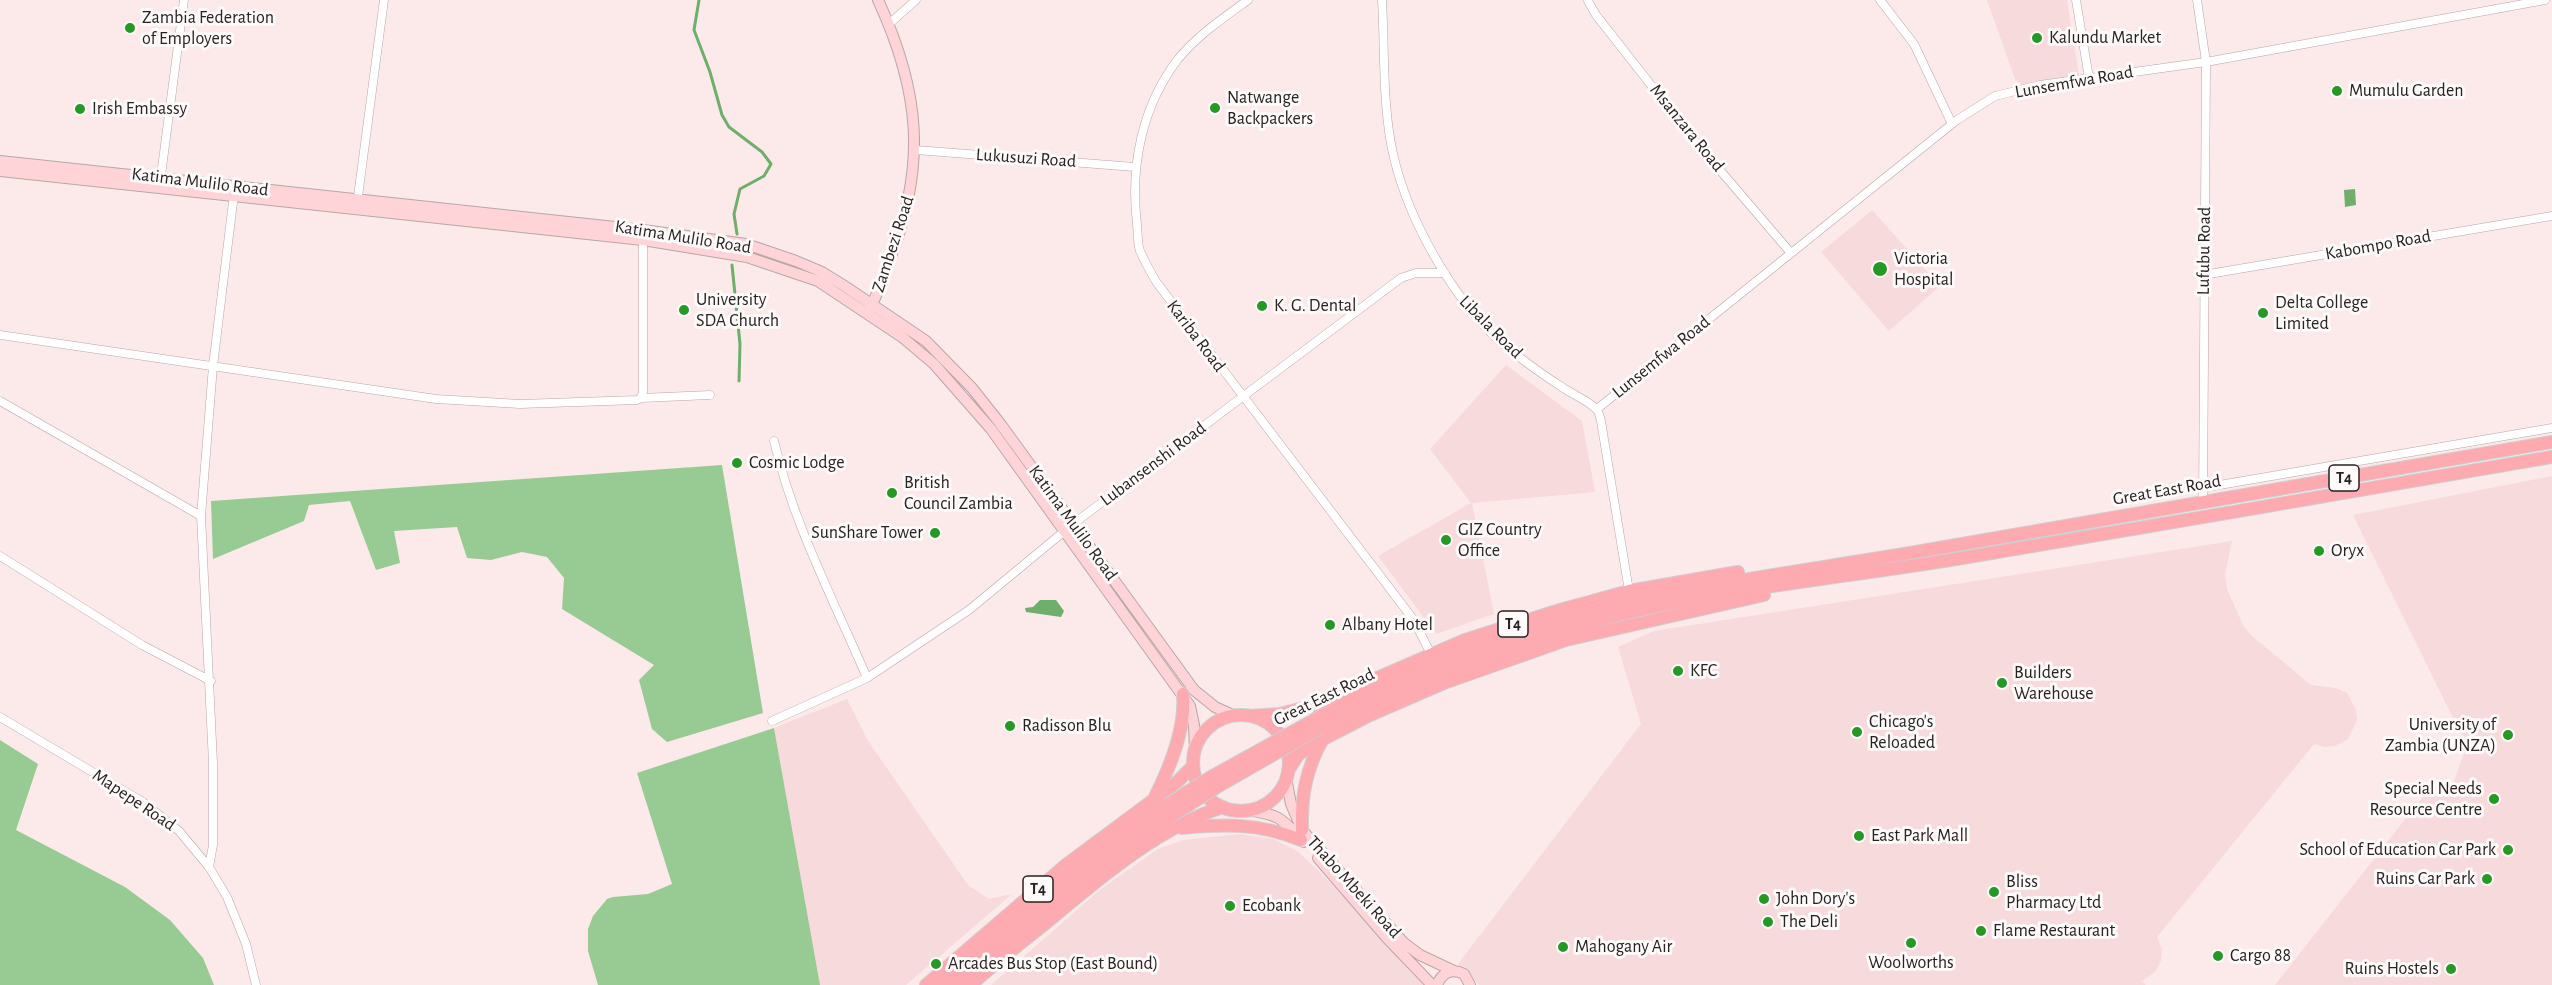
<!DOCTYPE html>
<style>
body{margin:0}
canvas{display:block;background:#fce9e9}
</style>
<canvas width="2552" height="985"></canvas>
<script>
const ctx = document.querySelector('canvas').getContext('2d');
ctx.lineJoin = 'round';
function paint(path, color) { ctx.fillStyle = color; ctx.fill(path, 'evenodd'); }
function stroke(path, color, width, dash) { ctx.strokeStyle = color; ctx.lineWidth = width; ctx.lineCap = dash ? 'butt' : 'round'; ctx.setLineDash(dash || []); ctx.stroke(path); }
function write(font, color, halo, rows, align = 'center') {
  ctx.font = font + ' "Alegreya Sans",sans-serif'; ctx.lineWidth = 6; ctx.setLineDash([]); ctx.textBaseline = 'middle'; ctx.strokeStyle = halo; ctx.fillStyle = color; for (const [text, x, y, turn = 0] of rows) {
    ctx.save(); ctx.translate(x, y); ctx.rotate((+turn || 0) * Math.PI / 180); ctx.textAlign = isNaN(turn) ? turn : align; if (halo) ctx.strokeText(text, 0, 0); ctx.fillText(text, 0, 0); ctx.restore();
  }
}
const built = new Path2D(`
 M1987,0H2067L2079,76L2023,86L2015,79Z
 M1872,210L1940,286L1889,331L1821,252Z
 M1506,365L1582,421L1595,492L1472,503L1494,614L1436,634L1378,556L1471,503L1430,449Z
 M2552,476V985H2275L2432,785L2449,795L2468,742L2458,728L2353,515Z
 M2232,541L2225,575L2227,589L2243,625L2252,636L2311,685L2336,688L2347,693L2356,710L2357,720L2348,739L2335,746L2324,747L2314,744L2157,937L2162,949L2161,961L2155,972L2142,981L2146,985H1479L1458,964L1641,724L1618,647L1654,631Z
 M847,699L868,741L968,885L989,899L1012,894L906,985H820L774,728Z
 M1240,834L1273,839L1297,851L1321,873L1427,985H991L1101,889L1158,849L1183,840Z`);
const green = new Path2D(`
 M722,465L763,713L667,742L652,729L639,680L654,665L562,609L564,578L547,557L522,552L491,560L467,558L457,527L394,531L400,563L376,570L350,501L309,505L304,521L213,559L211,501Z
 M774,728L820,985H598L588,951V929L593,916L607,899L613,897L648,894L672,884L637,773Z
 M0,740L38,764L16,830L125,887L170,920L203,958L214,985H0Z`);
const water = new Path2D(`
 M2355,189L2356,205L2345,207L2344,190Z
 M1040,600H1056L1064,611L1061,617L1026,612L1025,608L1033,607Z`);
const stream = new Path2D(`
 M699,0L694,30L710,72L722,115L729,127L762,152L771,164L764,176L740,189L734,214L737,234
 M732,265L740,344L739,381`);
const street = new Path2D(`
 M1248,0C1223,18 1198,35 1178,59C1142,106 1130,166 1137,224C1138,232 1137,243 1140,251C1145,262 1151,273 1157,283L1413,619L1431,654
 M1382,0C1385,52 1382,108 1394,158C1410,224 1457,307 1510,350C1528,364 1546,377 1565,389C1574,395 1589,401 1596,409C1599,411 1600,418 1601,421L1629,591
 M1880,0L1914,44L1952,124
 M2076,0L2089,78
 M2197,0L2206,62L2203,502
 M1588,1L1596,15L1695,141L1790,252
 M889,24L916,0
 M916,150L1135,167
 M160,183L184,0
 M357,204L384,0
 M2203,275L2552,216
 M0,335L436,399L520,404L637,400L641,398L643,392V237
 M641,398L710,395
 M0,401L201,516
 M1597,409L1957,120L1995,96L2040,85L2206,62L2545,0
 M774,441C793,523 834,601 867,678
 M2202,488L2552,428
 M0,556L142,645L211,681
 M0,717L143,802L179,831L209,867L227,897L246,944L256,985
 M772,721L867,678L969,610L1073,524L1401,278L1416,273H1445
 M209,867L213,845V763L201,516L213,366L234,194`);
const secondary = new Path2D(`
 M0,161L643,230L746,244L796,261L822,272L843,285L926,341L972,388L999,422L1194,690L1215,707L1235,716
 M0,171L643,240L747,257L818,281L902,337L934,364L991,429L1190,706L1194,725L1195,750
 M869,310C878,294 884,276 890,259C927,164 920,91 878,0
 M1286,778L1291,804L1302,830L1404,943L1420,955L1454,971
 M1247,810C1281,815 1281,818 1304,842
 M1318,858L1386,937L1432,985
 M1437,985C1442,972 1452,968 1464,974L1470,985`);
const primary = new Path2D(`
 M1193 763a48 48 0 1 1 96 0a48 48 0 1 1-96 0Z
 M1250,716L1280,714L1315,705L1465,640L1560,610L1629,591L1738,572
 M1316,719C1396,680 1478,642 1564,618C1680,586 1798,572 1916,552C2128,514 2340,479 2552,442
 M1320,728C1421,679 1526,636 1636,611C1743,587 1854,576 1962,558C2159,525 2355,491 2552,457
 M1288,771L1298,755L1308,747L1370,715L1444,683L1566,640L1764,595
 M1155,797C1170,767 1186,729 1183,694
 M1182,828C1226,824 1259,823 1301,840
 M1302,830C1301,797 1306,768 1323,739
 M926,985L1067,864L1176,783L1193,766
 M940,985L1073,873L1167,805
 M956,985L1080,881L1173,815
 M971,985C995,963 1021,943 1046,923C1096,881 1160,826 1223,807`);
const primaryBridge = new Path2D(`
 M1167,805L1211,777L1316,719
 M1173,815L1217,787L1320,728`);
const markers = [
 [130,28,6,"#259826"],
 [2037,38,6,"#259826"],
 [2337,91,6,"#259826"],
 [1215,108,6,"#259826"],
 [80,109,6,"#259826"],
 [1880,269,8,"#259826"],
 [1262,306,6,"#259826"],
 [684,310,6,"#259826"],
 [2263,313,6,"#259826"],
 [737,463,6,"#259826"],
 [892,493,6,"#259826"],
 [935,533,6,"#259826"],
 [1446,540,6,"#259826"],
 [2319,551,6,"#259826"],
 [1330,625,6,"#259826"],
 [1678,671,6,"#259826"],
 [2002,683,6,"#259826"],
 [1010,726,6,"#259826"],
 [1857,732,6,"#259826"],
 [2508,735,6,"#259826"],
 [2494,799,6,"#259826"],
 [1859,836,6,"#259826"],
 [2508,850,6,"#259826"],
 [2487,879,6,"#259826"],
 [1994,892,6,"#259826"],
 [1764,899,6,"#259826"],
 [1230,906,6,"#259826"],
 [1768,922,6,"#259826"],
 [1981,931,6,"#259826"],
 [1911,943,6,"#259826"],
 [1563,947,6,"#259826"],
 [2218,956,6,"#259826"],
 [936,964,6,"#259826"],
 [2451,969,6,"#259826"]
];
const shields = [
 [2344,478,30],
 [1513,624,30],
 [1038,889,30]
];
const shieldNames = [
 ["T4",2344,478],
 ["T4",1513,624],
 ["T4",1038,889]
];
const poiNames = [
 ["Zambia Federation",142,18],
 ["of Employers",142,39],
 ["Kalundu Market",2049,38],
 ["Mumulu Garden",2349,91],
 ["Natwange",1227,98],
 ["Backpackers",1227,119],
 ["Irish Embassy",92,109],
 ["Victoria",1894,259],
 ["Hospital",1894,280],
 ["University",696,300],
 ["SDA Church",696,321],
 ["Delta College",2275,303],
 ["Limited",2275,324],
 ["K. G. Dental",1274,306],
 ["Cosmic Lodge",749,463],
 ["British",904,483],
 ["Council Zambia",904,504],
 ["GIZ Country",1458,530],
 ["Office",1458,551],
 ["SunShare Tower",923,533,"right"],
 ["Oryx",2331,551],
 ["Albany Hotel",1342,625],
 ["KFC",1690,671],
 ["Builders",2014,673],
 ["Warehouse",2014,694],
 ["Chicago's",1869,722],
 ["Reloaded",1869,743],
 ["University of",2496,725,"right"],
 ["Zambia (UNZA)",2496,746,"right"],
 ["Radisson Blu",1022,726],
 ["Special Needs",2482,789,"right"],
 ["Resource Centre",2482,810,"right"],
 ["East Park Mall",1871,836],
 ["School of Education Car Park",2496,850,"right"],
 ["Ruins Car Park",2475,879,"right"],
 ["Bliss",2006,882],
 ["Pharmacy Ltd",2006,903],
 ["John Dory's",1776,899],
 ["Ecobank",1242,906],
 ["The Deli",1780,922],
 ["Flame Restaurant",1993,931],
 ["Mahogany Air",1575,947],
 ["Cargo 88",2230,956],
 ["Woolworths",1911,963,"center"],
 ["Arcades Bus Stop (East Bound)",948,964],
 ["Ruins Hostels",2439,969,"right"]
];
const streetNames = [
 ["Lunsemfwa Road",2074,82,-10],
 ["Msanzara Road",1687,128,51],
 ["Lukusuzi Road",1026,158,4],
 ["Katima Mulilo Road",200,182,7],
 ["Katima Mulilo Road",683,237,9],
 ["Zambezi Road",893,244,-72],
 ["Kabompo Road",2378,245,-10],
 ["Lufubu Road",2204,251,-89],
 ["Libala Road",1491,327,45],
 ["Kariba Road",1196,336,53],
 ["Lunsemfwa Road",1661,357,-39],
 ["Lubansenshi Road",1153,464,-37],
 ["Great East Road",2167,490,-10],
 ["Katima Mulilo Road",1073,523,54],
 ["Great East Road",1324,697,-26],
 ["Mapepe Road",134,800,34],
 ["Thabo Mbeki Road",1354,887,48]
];
paint(built, '#f7dadb');
paint(green, '#98cb94');
paint(water, '#6fae6b');
stroke(stream, '#6fae6b', 3);
stroke(street, '#b9a7a7', 9);
stroke(secondary, '#b9a7a7', 12);
stroke(primary, '#d0cece', 14);
stroke(street, '#fff', 8);
stroke(secondary, '#fed4d8', 10);
stroke(primary, '#fdaab1', 12);
stroke(primaryBridge, '#d0cece', 14, []);
stroke(primaryBridge, '#fdaab1', 12);
for (const [x, y, r, color] of markers) { const dot = new Path2D(); dot.arc(x, y, r, 0, 2 * Math.PI); ctx.fillStyle = color; ctx.fill(dot); stroke(dot, '#fefafa', 2); }
for (const [x, y, w] of shields) { const box = new Path2D(); box.roundRect(x - w / 2, y - 13, w, 26, 4.5); ctx.fillStyle = '#fefafa'; ctx.fill(box); stroke(box, '#282121', 1.5); }
write('bold 16px', '#282121', null, shieldNames);
write('18px', '#282121', '#fefafa', poiNames, 'left');
write('18px', '#282121', '#fefafa', streetNames);
</script>
